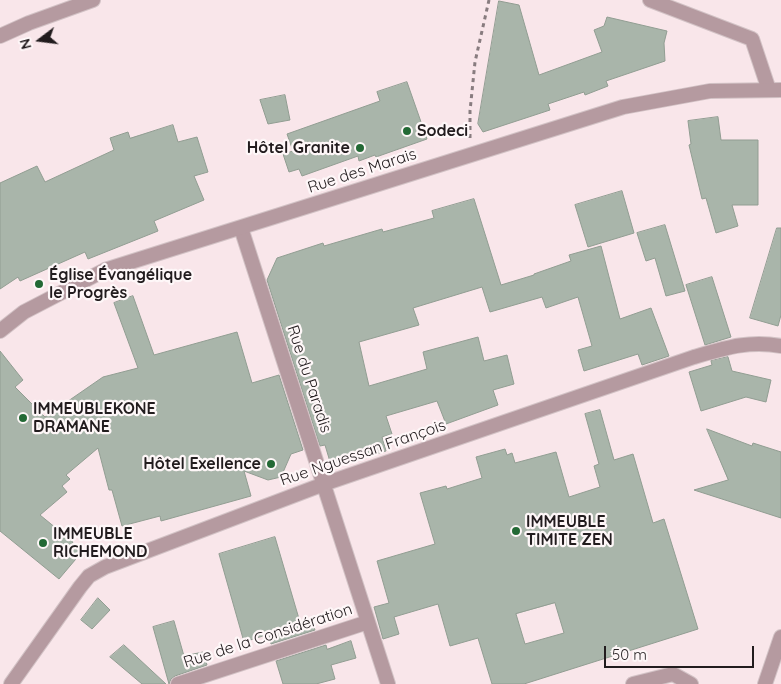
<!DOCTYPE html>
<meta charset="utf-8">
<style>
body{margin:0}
#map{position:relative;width:781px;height:684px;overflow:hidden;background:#f9e6ea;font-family:Quicksand,sans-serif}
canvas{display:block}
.north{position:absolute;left:15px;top:15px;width:50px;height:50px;-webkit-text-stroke:4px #fef7f8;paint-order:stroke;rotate:255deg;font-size:14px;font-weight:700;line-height:20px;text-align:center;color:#221c1e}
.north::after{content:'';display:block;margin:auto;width:18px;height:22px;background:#221c1e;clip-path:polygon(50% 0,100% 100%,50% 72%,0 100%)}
.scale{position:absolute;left:604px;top:646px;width:150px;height:22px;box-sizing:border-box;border:2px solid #221c1e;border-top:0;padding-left:6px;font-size:15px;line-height:18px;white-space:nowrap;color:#221c1e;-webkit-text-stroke:4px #fef7f8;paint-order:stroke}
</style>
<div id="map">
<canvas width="781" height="684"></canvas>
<div class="north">N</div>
<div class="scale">50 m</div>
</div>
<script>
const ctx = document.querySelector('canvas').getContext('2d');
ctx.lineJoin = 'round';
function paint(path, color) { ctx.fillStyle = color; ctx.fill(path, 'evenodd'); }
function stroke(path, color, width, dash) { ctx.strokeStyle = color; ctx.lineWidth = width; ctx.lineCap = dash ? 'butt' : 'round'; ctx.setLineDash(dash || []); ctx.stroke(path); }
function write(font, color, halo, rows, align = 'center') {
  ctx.font = font + ' Quicksand,sans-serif'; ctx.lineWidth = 4.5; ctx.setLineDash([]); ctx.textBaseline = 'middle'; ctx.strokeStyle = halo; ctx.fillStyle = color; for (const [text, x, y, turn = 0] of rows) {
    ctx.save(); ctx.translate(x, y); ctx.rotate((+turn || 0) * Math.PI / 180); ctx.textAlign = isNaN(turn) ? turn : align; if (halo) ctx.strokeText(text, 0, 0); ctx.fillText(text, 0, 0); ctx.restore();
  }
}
const building = new Path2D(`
 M499,1L519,5L539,75L602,52L594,30L604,26L607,17L667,31L664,43L665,61L606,81L608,86L585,95L584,92L548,104L550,110L483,132L478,124Z
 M407,82L427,139L376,157L375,155L359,161L358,156L302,176L299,169L289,172L283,154L293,151L287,134L380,101L377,92Z
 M285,95L290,120L268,124L260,100Z
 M718,117L721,140H758V205H732L738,226L716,233L706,198L702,199L689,145L691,144L688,121Z
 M173,125L178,142L197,137L208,172L194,176L204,200L154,221L158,231L88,259L85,252L20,281L18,277L0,289V183L37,166L45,182L114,150L110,138L128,132L130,138Z
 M622,191L634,233L588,247L575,205Z
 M474,199L501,285L534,275V274L571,261L569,255L601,246L620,319L651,308L669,356L642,365L638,354L584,371L578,350L592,346L578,297L546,308L542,297L490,312L482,287L413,308L419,325L359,342L369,386L427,369L423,352L478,337L484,361L507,355L514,384L493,390L498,405L446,424L437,401L386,416L392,434L382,437L386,451L345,463L344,461L331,465L325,445L320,446L267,280L277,258L323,243L324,246L382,229L383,232L434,218L432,211Z
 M665,225L685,291L666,296L655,258L646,261L637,233Z
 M777,228H781V315L778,326L750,318Z
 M712,277L731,337L705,345L686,285Z
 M133,296L154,355L237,332L252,383L279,375L303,450L291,454L281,477L268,480L244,471L251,496L161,521L160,516L122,526L112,490H109L98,448L66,475L70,479L62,486L67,492L40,515L73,542L71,545L81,553L59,579L0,531V351L23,380L15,387L45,417L103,377L138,368L114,303Z
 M728,357L732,371L771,380L766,402L746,397L701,411L689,372L712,365L711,361Z
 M600,410L614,460L633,454L653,523L664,519L698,629L524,684H492L478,638L450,646L438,604L394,617L399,634L383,639L374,607L389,603L377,561L435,544L420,493L446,486L447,489L482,478L476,457L505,449L507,455L512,453L515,463L556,452L569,497L600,487L594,466L599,464L585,414ZM555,603L564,633L525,644L516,614Z
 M707,429L752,446L753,443L781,452V518L694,490L728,480Z
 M275,537L302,629L313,625L315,630L271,644L269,634L244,642L219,554Z
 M98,598L110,610L92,629L81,620Z
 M174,621L184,656L203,652L207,665L175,676L171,679L169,684L153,627Z
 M351,641L356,658L331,665L335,679L316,684H283L276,661L326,645L327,649Z
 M124,645L166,684H142L110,657Z`);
const path = new Path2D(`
 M470,138V111L475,62L489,0`);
const minor = new Path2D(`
 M650,0L752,39L769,90
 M0,36L29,23L93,0
 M241,228L388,684
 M11,684L80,587L89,576L105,567L324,484L694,357C725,348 749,340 781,346
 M178,684L368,622
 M633,684L673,674L691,684
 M765,684L781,637`);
const tertiary = new Path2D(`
 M0,331L24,312L105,270L623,107L710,91L781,90`);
const markers = [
 [407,131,5,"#236935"],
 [360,148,5,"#236935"],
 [39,284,5,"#236935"],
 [23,418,5,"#236935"],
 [271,464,5,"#236935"],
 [516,531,5,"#236935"],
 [43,543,5,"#236935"]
];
const poiNames = [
 ["Sodeci",417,131],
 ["Hôtel Granite",350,148,"right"],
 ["Église Évangélique",49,275],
 ["le Progrès",49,293],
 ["IMMEUBLEKONE",33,409],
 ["DRAMANE",33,427],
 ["Hôtel Exellence",261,464,"right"],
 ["IMMEUBLE",526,522],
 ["TIMITE ZEN",526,540],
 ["IMMEUBLE",53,534],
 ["RICHEMOND",53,552]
];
const streetNames = [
 ["Rue des Marais",362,171,-18],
 ["Rue du Paradis",309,379,72],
 ["Rue Nguessan François",363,453,-19],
 ["Rue de la Considération",268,636,-18]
];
paint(building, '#a9b5aa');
stroke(building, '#919d92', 1);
stroke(minor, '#d2c2c5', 16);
stroke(tertiary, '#d2c2c5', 16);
stroke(path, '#887c7f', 3, [4, 4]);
stroke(minor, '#b59aa0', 14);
stroke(tertiary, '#b59aa0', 14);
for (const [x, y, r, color] of markers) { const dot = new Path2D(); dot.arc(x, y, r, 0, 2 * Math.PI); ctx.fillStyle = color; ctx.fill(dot); stroke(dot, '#fef7f8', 2); }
write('bold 16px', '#221c1e', '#fef7f8', poiNames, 'left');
write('16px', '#221c1e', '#fef7f8', streetNames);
</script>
